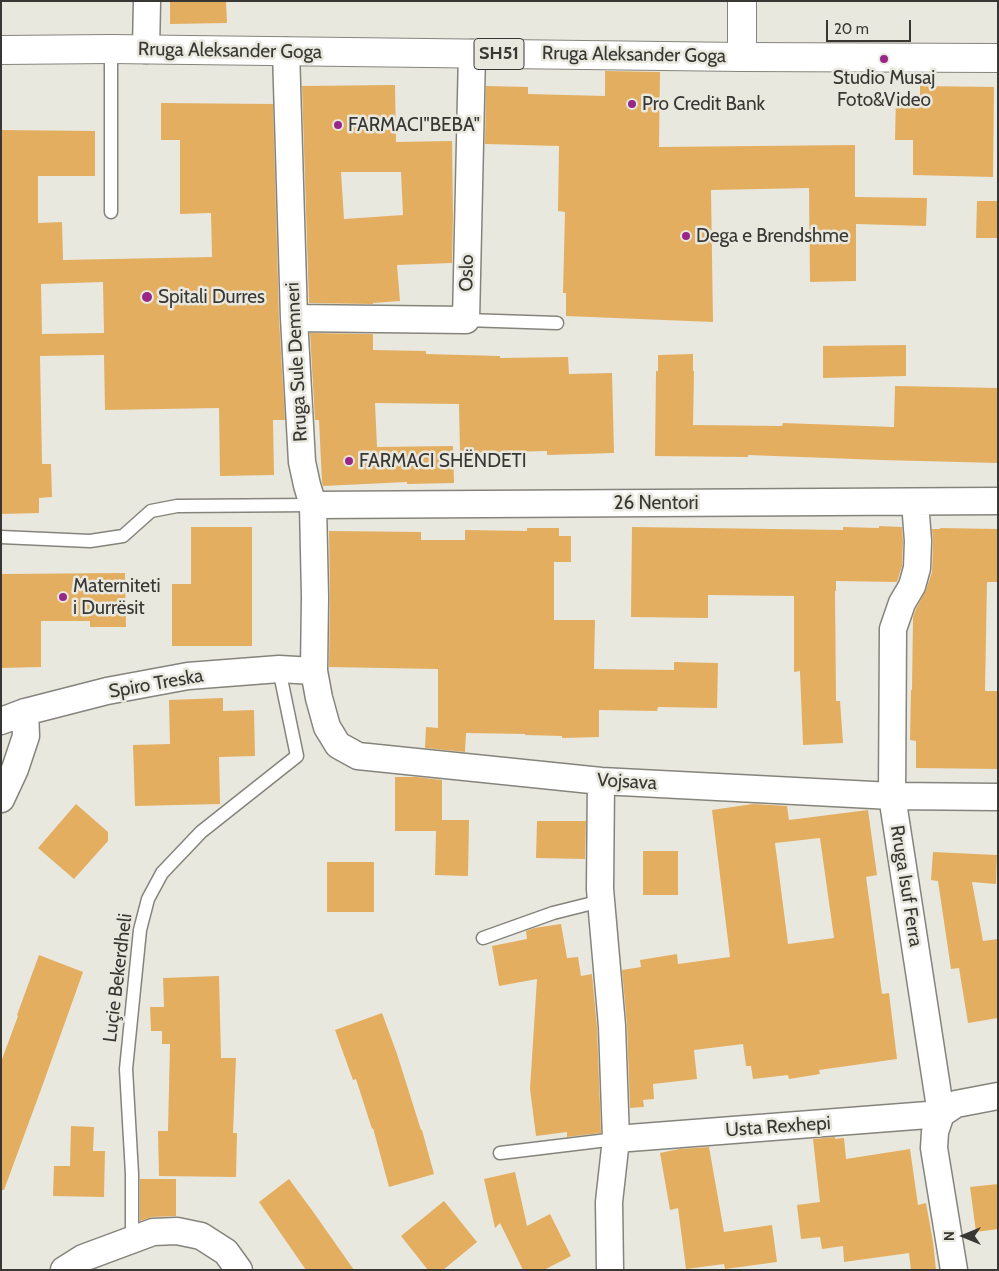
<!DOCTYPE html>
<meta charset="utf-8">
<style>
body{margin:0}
#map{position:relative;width:999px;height:1271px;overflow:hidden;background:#e9e8de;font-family:Cabin,sans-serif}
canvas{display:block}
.frame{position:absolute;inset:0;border:2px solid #383734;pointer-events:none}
.north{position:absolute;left:939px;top:1211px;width:50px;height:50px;-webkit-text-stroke:4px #e9e8de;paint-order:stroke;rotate:270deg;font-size:14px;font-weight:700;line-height:20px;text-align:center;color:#383734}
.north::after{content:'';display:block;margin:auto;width:18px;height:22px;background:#383734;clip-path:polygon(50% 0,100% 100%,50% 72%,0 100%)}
.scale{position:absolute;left:826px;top:20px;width:85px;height:22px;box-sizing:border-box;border:2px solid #383734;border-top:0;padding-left:6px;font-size:15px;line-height:18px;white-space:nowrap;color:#383734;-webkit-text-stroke:4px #e9e8de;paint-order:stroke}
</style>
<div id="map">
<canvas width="999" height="1271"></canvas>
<div class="frame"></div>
<div class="north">N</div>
<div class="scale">20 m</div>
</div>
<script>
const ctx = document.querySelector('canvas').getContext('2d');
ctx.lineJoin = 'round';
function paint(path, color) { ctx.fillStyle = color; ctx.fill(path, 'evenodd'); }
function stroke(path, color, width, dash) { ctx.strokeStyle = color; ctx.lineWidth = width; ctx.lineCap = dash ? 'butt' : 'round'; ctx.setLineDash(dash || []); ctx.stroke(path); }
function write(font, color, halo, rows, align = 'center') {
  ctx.font = font + ' Cabin,sans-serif'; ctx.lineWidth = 5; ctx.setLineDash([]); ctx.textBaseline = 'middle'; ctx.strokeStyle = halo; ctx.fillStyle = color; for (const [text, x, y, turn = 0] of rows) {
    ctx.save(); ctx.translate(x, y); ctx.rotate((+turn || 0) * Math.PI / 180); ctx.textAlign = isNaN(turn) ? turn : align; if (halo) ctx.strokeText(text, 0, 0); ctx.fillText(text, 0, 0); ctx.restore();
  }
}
const building = new Path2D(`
 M170,1H226L227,23L170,24Z
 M605,71L660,72L659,147L855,145V197L927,198L926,226L856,224V281L810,282L809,188L711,190L713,322L566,316V293H563L565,212L558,211L559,146L485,144L486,86L528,87V94L605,96Z
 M395,85L396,142L452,141L453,218L452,263L397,265L400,301L373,303V304L309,303L302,86ZM341,172H401L403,215L344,219Z
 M920,86L994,87L993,177L913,175V140H895L896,95H920Z
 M161,103L273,104L279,319L285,420H273L274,475L220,476L219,408L105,410L104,355L40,356L42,464H51L52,497L39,498V513L1,514V130L95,131V176H38V223L62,222L63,260L212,257L211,213L180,214V140H161ZM103,282L104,333L42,334L41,284Z
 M977,201H998V238H976Z
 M310,333L373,334V350L426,351V354L500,356V358L568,357L569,374L612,373L614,453L547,455V451L460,453L459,404L375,403L377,447L453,446L454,483L407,484V482L323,486L322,482L319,420H315Z
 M906,345V376L823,378V346Z
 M693,354V371H694L693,425L782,426L783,423L894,427L895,386L998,388V463L881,460L748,455V457L655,456L656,371H658V355Z
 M879,526L902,527L903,541L902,566L897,582L836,581V591H835L836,701H840L843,743L803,745L800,671L794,672V596L708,595V618L631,617L632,527L843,530V527L879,528Z
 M191,527H252V646H172V584H191Z
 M527,528H559V536H571V562H554V620H595L594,669L674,670V662L718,663L717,708L658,707L657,711L599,710V737L562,738V736L525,735V734L466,733L465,752L425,748L426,727L438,728V669L329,667L330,597L329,531L421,532V540H465V530L527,531Z
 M940,528L998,529V582H987L985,691H998V769L916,768V741L910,740L911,690H912L913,617L916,609L926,590L932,572L933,542L932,529H940Z
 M125,573L126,627H90V621H41V667L1,668V574Z
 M223,698V711L254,710L255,756L219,757L220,804L135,806L133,745L170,744L169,700Z
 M395,777H417L442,780V820H469L468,876L435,875L436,831H395Z
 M76,804L108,832V841L74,879L38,848Z
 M753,804L787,806L789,820L868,810L877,875L866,877L882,994L889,993L897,1059L819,1070L820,1074L789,1079L788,1075L753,1079L751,1066H746L743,1044L694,1050L697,1079L653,1084L654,1099L643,1100L644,1107L630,1108L627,1025L622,970L641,967L640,960L677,954L678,964L730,957L712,810ZM820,838L834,938L788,944L775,843Z
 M537,821H586L585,859L536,858Z
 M643,851H678V895H643Z
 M933,852L997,855L996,884L972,882L983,941L998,939V1018L968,1023L959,968L951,969L938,881L931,880Z
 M327,862H374V912H327Z
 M561,924L567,958L578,957L581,976L592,974L597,1027L601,1133L567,1137V1132L536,1136L530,1089L537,979L499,986L492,946L527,939L526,931L534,928Z
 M39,955L83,972L43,1084L4,1190H1V1062L18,1016L17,1015Z
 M219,976L221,1058H236L233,1133H237L236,1177L159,1176L158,1131H168L170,1044H162V1031H151L150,1007H164L163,978Z
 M382,1013L397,1054L421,1130H422L434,1174L389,1187L373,1128L372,1129L356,1079L353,1080L335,1030Z
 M71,1126L94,1127L93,1151H105L104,1197L53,1196L54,1166H70Z
 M835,1137V1139L844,1138L846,1159L910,1149L918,1205L926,1203L933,1242L936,1270H911L909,1253L844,1262L843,1246L822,1249L820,1237L801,1239L797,1205L820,1202L813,1139Z
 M709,1147L724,1232L772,1225L777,1262L725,1269L724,1264L686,1269L678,1208L670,1210L660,1153L679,1149Z
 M515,1172L527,1226L550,1214L571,1256L544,1270H523L500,1223L495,1228L484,1179Z
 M140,1179H176V1216L152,1217L140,1221Z
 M289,1179L314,1213L354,1270H306L259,1202Z
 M998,1184V1229L976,1232L970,1187Z
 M444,1201L477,1242L443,1270H428L401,1236Z`);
const service = new Path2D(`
 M111,49V212
 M466,320L557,323
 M1,537L90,541L123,536L151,511L177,506L313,505
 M483,938L553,913L601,901
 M500,1153L616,1139
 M132,1239V1174L126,1069L140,930L148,899L162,873L201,832L297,756L279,669`);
const minor = new Path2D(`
 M146,50L147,1
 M286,51L294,318L302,462L307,485L313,505L315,597L314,671L319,698L327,727L338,745L358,756L601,781L892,796L998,797
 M294,318L466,320L472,53
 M915,502L918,541L917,568L912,586L902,603L893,629L892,796L941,1114L935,1132L934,1148L954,1270
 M313,505L998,501
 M1,721L25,712L107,691L188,676L279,669L314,671
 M601,781L600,889L612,1026L616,1139L609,1202L610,1270
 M1,799L15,769L26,736L25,712
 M616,1139L941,1114L956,1104L998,1096
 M64,1270L83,1258L153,1232L177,1231L201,1236L226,1252L239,1270`);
const secondary = new Path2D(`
 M742,57V1`);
const primary = new Path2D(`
 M1,50L111,49L742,57L998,58`);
const markers = [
 [884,59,5,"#972888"],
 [632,104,5,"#972888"],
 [338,125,5,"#972888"],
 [686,236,5,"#972888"],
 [147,297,6,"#972888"],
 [349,461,5,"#972888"],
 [63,597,5,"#972888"]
];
const shields = [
 [499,54,50]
];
const shieldNames = [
 ["SH51",499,54]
];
const streetNames = [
 ["Rruga Aleksander Goga",230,51,1],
 ["Rruga Aleksander Goga",634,55,1],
 ["Oslo",467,273,-89],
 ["Rruga Sule Demneri",297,362,-93],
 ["26 Nentori",656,503],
 ["Spiro Treska",156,684,-10],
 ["Vojsava",627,782,3],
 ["Rruga Isuf Ferra",906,886,81],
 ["Luçie Bekerdheli",118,978,-83],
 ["Usta Rexhepi",778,1127,-4]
];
const poiNames = [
 ["Studio Musaj",884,78,"center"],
 ["Foto&Video",884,100,"center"],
 ["Pro Credit Bank",642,104],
 ["FARMACI\"BEBA\"",348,125],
 ["Dega e Brendshme",696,236],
 ["Spitali Durres",158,297],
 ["FARMACI SHËNDETI",359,461],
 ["Materniteti",73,586],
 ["i Durrësit",73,608]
];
paint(building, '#e3ae60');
stroke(service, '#85847c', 15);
stroke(minor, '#85847c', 29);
stroke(secondary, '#85847c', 30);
stroke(primary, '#85847c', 30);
stroke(service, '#fff', 12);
stroke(minor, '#fff', 26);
stroke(secondary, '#fff', 28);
stroke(primary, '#fff', 28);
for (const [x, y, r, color] of markers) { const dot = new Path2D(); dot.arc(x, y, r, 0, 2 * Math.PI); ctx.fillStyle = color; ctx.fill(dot); stroke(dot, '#e9e8de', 2); }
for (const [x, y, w] of shields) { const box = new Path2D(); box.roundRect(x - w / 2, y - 15.5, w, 31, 4); ctx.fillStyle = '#e9e8de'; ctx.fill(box); stroke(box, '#383734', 1); }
write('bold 18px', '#383734', null, shieldNames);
write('19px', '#383734', '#e9e8de', streetNames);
write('19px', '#383734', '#e9e8de', poiNames, 'left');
</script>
